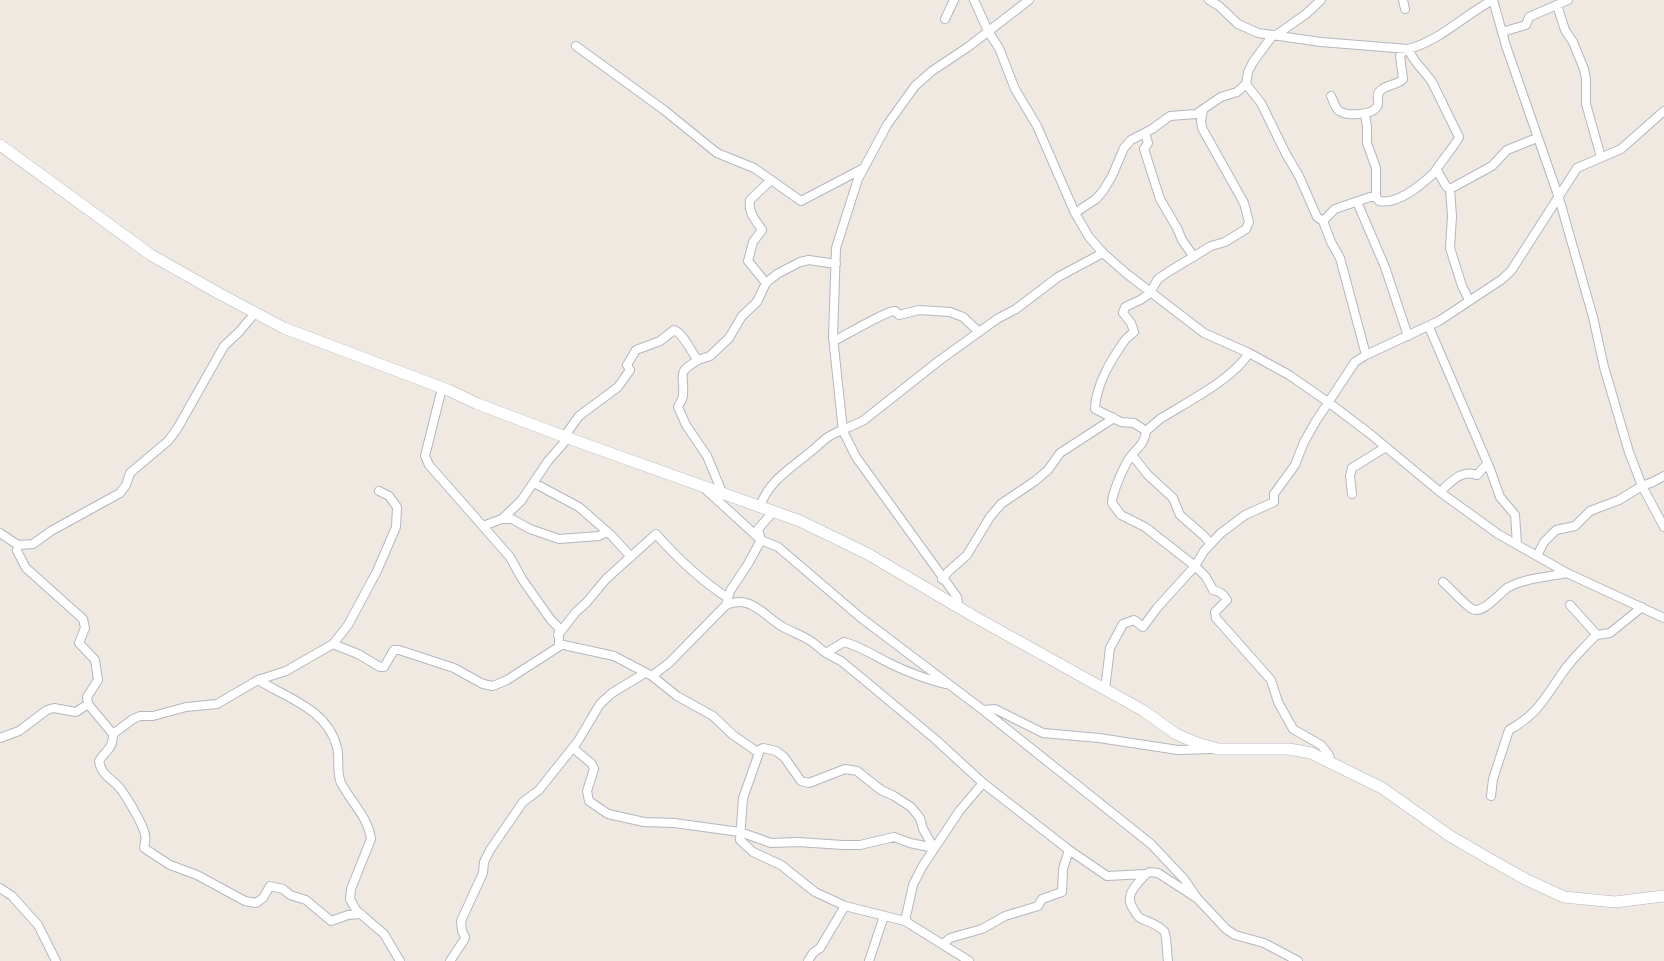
<!DOCTYPE html>
<style>
body{margin:0}
canvas{display:block;background:#efe9e1}
</style>
<canvas width="1664" height="961"></canvas>
<script>
const ctx = document.querySelector('canvas').getContext('2d');
ctx.lineJoin = 'round';
function stroke(path, color, width, dash) { ctx.strokeStyle = color; ctx.lineWidth = width; ctx.lineCap = dash ? 'butt' : 'round'; ctx.setLineDash(dash || []); ctx.stroke(path); }
const street = new Path2D(`
 M974,0L988,31L999,48L1015,89L1037,126L1075,213L1089,237L1103,253L1127,274L1204,333L1249,353L1289,375L1328,402L1369,433L1440,492L1498,534L1567,573L1664,618
 M1209,0L1219,6L1238,24L1258,33L1321,42L1408,49C1440,41 1464,15 1493,0
 M1403,0L1405,9
 M1493,0L1506,46L1559,198L1593,317L1604,367L1629,452L1642,486L1664,527
 M1557,5L1565,30L1573,42L1584,69L1586,79V104L1601,157
 M945,19L954,0
 M1502,32L1526,25L1529,17L1568,0
 M1276,35L1306,14L1321,0
 M576,46L664,110L717,153L754,168L801,201L864,168
 M1408,49C1414,63 1424,70 1432,82L1459,137C1458,142 1438,165 1434,173
 M1246,84L1261,103L1286,154L1299,176L1317,217L1323,221L1331,242L1340,258L1366,355
 M1331,96C1333,100 1335,107 1338,110C1346,117 1371,115 1377,107C1381,102 1374,95 1381,90C1388,84 1398,85 1403,79L1400,56L1405,49
 M1365,114L1367,127V143L1376,168V197
 M1145,133L1148,143L1144,149L1160,199L1177,228L1182,240L1194,257
 M1450,189L1452,216L1450,248L1462,286L1469,300
 M1357,202L1385,267L1408,336
 M1075,213L1096,199L1103,191L1112,176L1124,148L1131,140L1152,129L1170,116L1196,114L1221,97L1237,92L1246,84L1248,72L1253,62L1273,35
 M1323,221L1335,209L1370,197H1376L1379,201C1398,205 1421,185 1434,173L1438,172L1446,186L1450,189L1492,166L1507,150L1537,138
 M766,283L748,261L753,242L762,230C755,219 748,213 750,200L771,180
 M1429,327L1490,469L1500,497L1515,515L1517,544
 M834,341C844,336 888,310 895,311L899,315L919,310L950,312L963,317L979,332
 M1249,353C1232,380 1187,402 1160,419C1155,423 1151,427 1146,431C1144,447 1136,447 1129,459C1123,468 1112,493 1112,503L1121,515L1145,527L1195,566L1206,577L1213,590C1221,592 1223,594 1227,600L1215,612L1216,618L1271,680L1278,702L1293,729L1321,745L1329,755L1331,762
 M698,360C675,374 685,373 683,395C683,399 680,403 678,407L686,425L707,456L722,492
 M442,388L425,456L429,465L510,557L522,579L551,620L559,628V644L614,656L652,676L677,696L713,716L733,735L759,753L743,798L740,840L753,852L781,865L815,892L845,906L905,921L969,961
 M1146,431L1134,423L1121,422L1095,409C1096,384 1111,360 1125,340C1127,337 1131,335 1134,332L1131,323L1123,313L1125,307L1140,300L1149,294L1158,279L1168,272L1211,246L1225,242L1246,229L1249,222L1244,203L1202,128L1201,120L1203,110
 M564,437L579,416L618,387L630,370L627,365L636,350L660,341L674,330C685,335 690,351 698,360L710,356L729,338L742,316L757,302L766,283L777,274L800,262L809,260L836,264
 M1132,455L1148,475L1173,498L1180,515L1204,536L1211,544
 M534,483L579,507L612,536L631,557
 M703,487L761,540L778,547L860,617L983,710L1151,844L1184,879L1197,898L1226,929L1235,935L1264,943L1298,961
 M1440,492C1451,482 1461,469 1477,475L1487,464
 M1352,494L1350,476L1352,468L1386,447
 M760,506C770,479 793,467 814,449C819,445 822,441 828,437C839,430 852,427 864,420L940,360L997,319L1016,309L1058,277L1103,253
 M502,519H512L530,529L559,539L599,536L607,532
 M483,526L502,519L521,501L548,461L568,438
 M0,533L18,545L33,544L51,531L120,493L126,485L130,473L168,441L177,429L224,346L239,332L255,313
 M18,545L17,551L26,568L83,619L85,628L79,643L95,660L98,680L87,697L88,704L113,734C113,750 106,749 99,761C101,773 108,777 116,784C124,791 144,826 145,835C146,839 145,844 144,848L170,865L197,875L245,901L256,903L263,898L270,886L283,889L290,895L306,900L331,921L348,915L361,914
 M1537,556L1544,542L1556,530L1575,526L1590,511L1619,500L1642,486L1653,482L1664,476
 M942,579L949,571L967,555L990,517L1001,504L1035,481L1048,470L1060,453L1114,418
 M1443,582C1450,588 1465,605 1472,609C1482,615 1499,594 1507,588C1524,578 1548,577 1567,573
 M726,605C751,594 764,616 783,627C792,632 801,635 809,640C815,643 820,649 826,653L844,642C860,646 875,656 889,663C907,672 926,679 945,684
 M1570,605L1597,635
 M959,608L957,597L856,457L843,431L833,337L836,248L858,179L887,125L915,86L932,71L968,47L1029,0
 M558,635L576,612L586,603L606,579L656,534C678,559 700,580 728,598
 M333,644L358,654L380,667H384L394,650H399L454,668L483,684L493,686L507,680L560,646
 M826,653L841,661L863,679L935,739L983,783L1069,850L1107,876L1146,874L1150,872L1158,873L1195,897
 M652,676L669,663L726,605L730,591L748,564L761,540L758,529L774,511
 M258,680C287,698 327,709 337,747C340,759 336,771 341,783C351,802 368,817 371,839L351,889L350,899L356,910L384,934L400,961
 M1105,690L1110,648L1123,624L1134,620L1143,627L1157,608L1195,566L1204,551L1221,533L1245,515L1274,502V494L1295,465L1304,442L1316,421L1355,362L1366,355L1439,321L1501,280L1511,271L1577,168L1621,149L1664,111
 M983,710L995,709L1043,733L1099,738L1178,750L1213,749
 M113,734L133,719L140,716H153L186,707L217,704L258,680L286,671L333,644L348,625L377,571L396,527L397,507L389,496L379,491
 M0,738L19,731L47,710L54,708L76,712L88,704
 M573,748L592,764L594,769L587,791L589,801L608,814L644,822L674,823L740,832L771,843L798,842L843,845H860L894,837L910,843L934,848L923,829L920,818L911,807L894,796L881,790L857,771L845,769L809,783L801,781L784,757L776,751L763,748L757,751
 M1491,796L1493,779L1509,730C1540,713 1546,695 1566,668C1574,657 1584,648 1593,638L1597,635L1610,633L1642,607
 M1146,874C1136,885 1123,896 1134,910C1136,914 1139,918 1142,919C1149,922 1158,925 1164,931C1167,935 1167,955 1168,961
 M0,888L12,896L38,925L56,961
 M905,921L913,885L922,867L960,810L983,783
 M943,944L950,938L982,929L1005,916L1038,906L1042,899L1062,892L1063,869L1069,850
 M450,961L464,940L465,937L462,931L461,921L483,873L484,862L490,850L523,802L539,790L578,741L600,704L612,693L645,673
 M808,961L813,953L820,948L845,906
 M869,961L884,916`);
const secondary = new Path2D(`
 M0,145L151,255L220,294L284,328L448,390L478,404L568,438L800,521L868,554L975,617L1144,711L1176,734L1197,743L1218,749H1289L1311,753L1382,788L1450,836L1486,857L1525,879L1564,897L1615,902L1664,896`);
stroke(street, '#b4b7c1', 10);
stroke(secondary, '#b4b7c1', 12);
stroke(street, '#fff', 8);
stroke(secondary, '#fff', 11);
</script>
